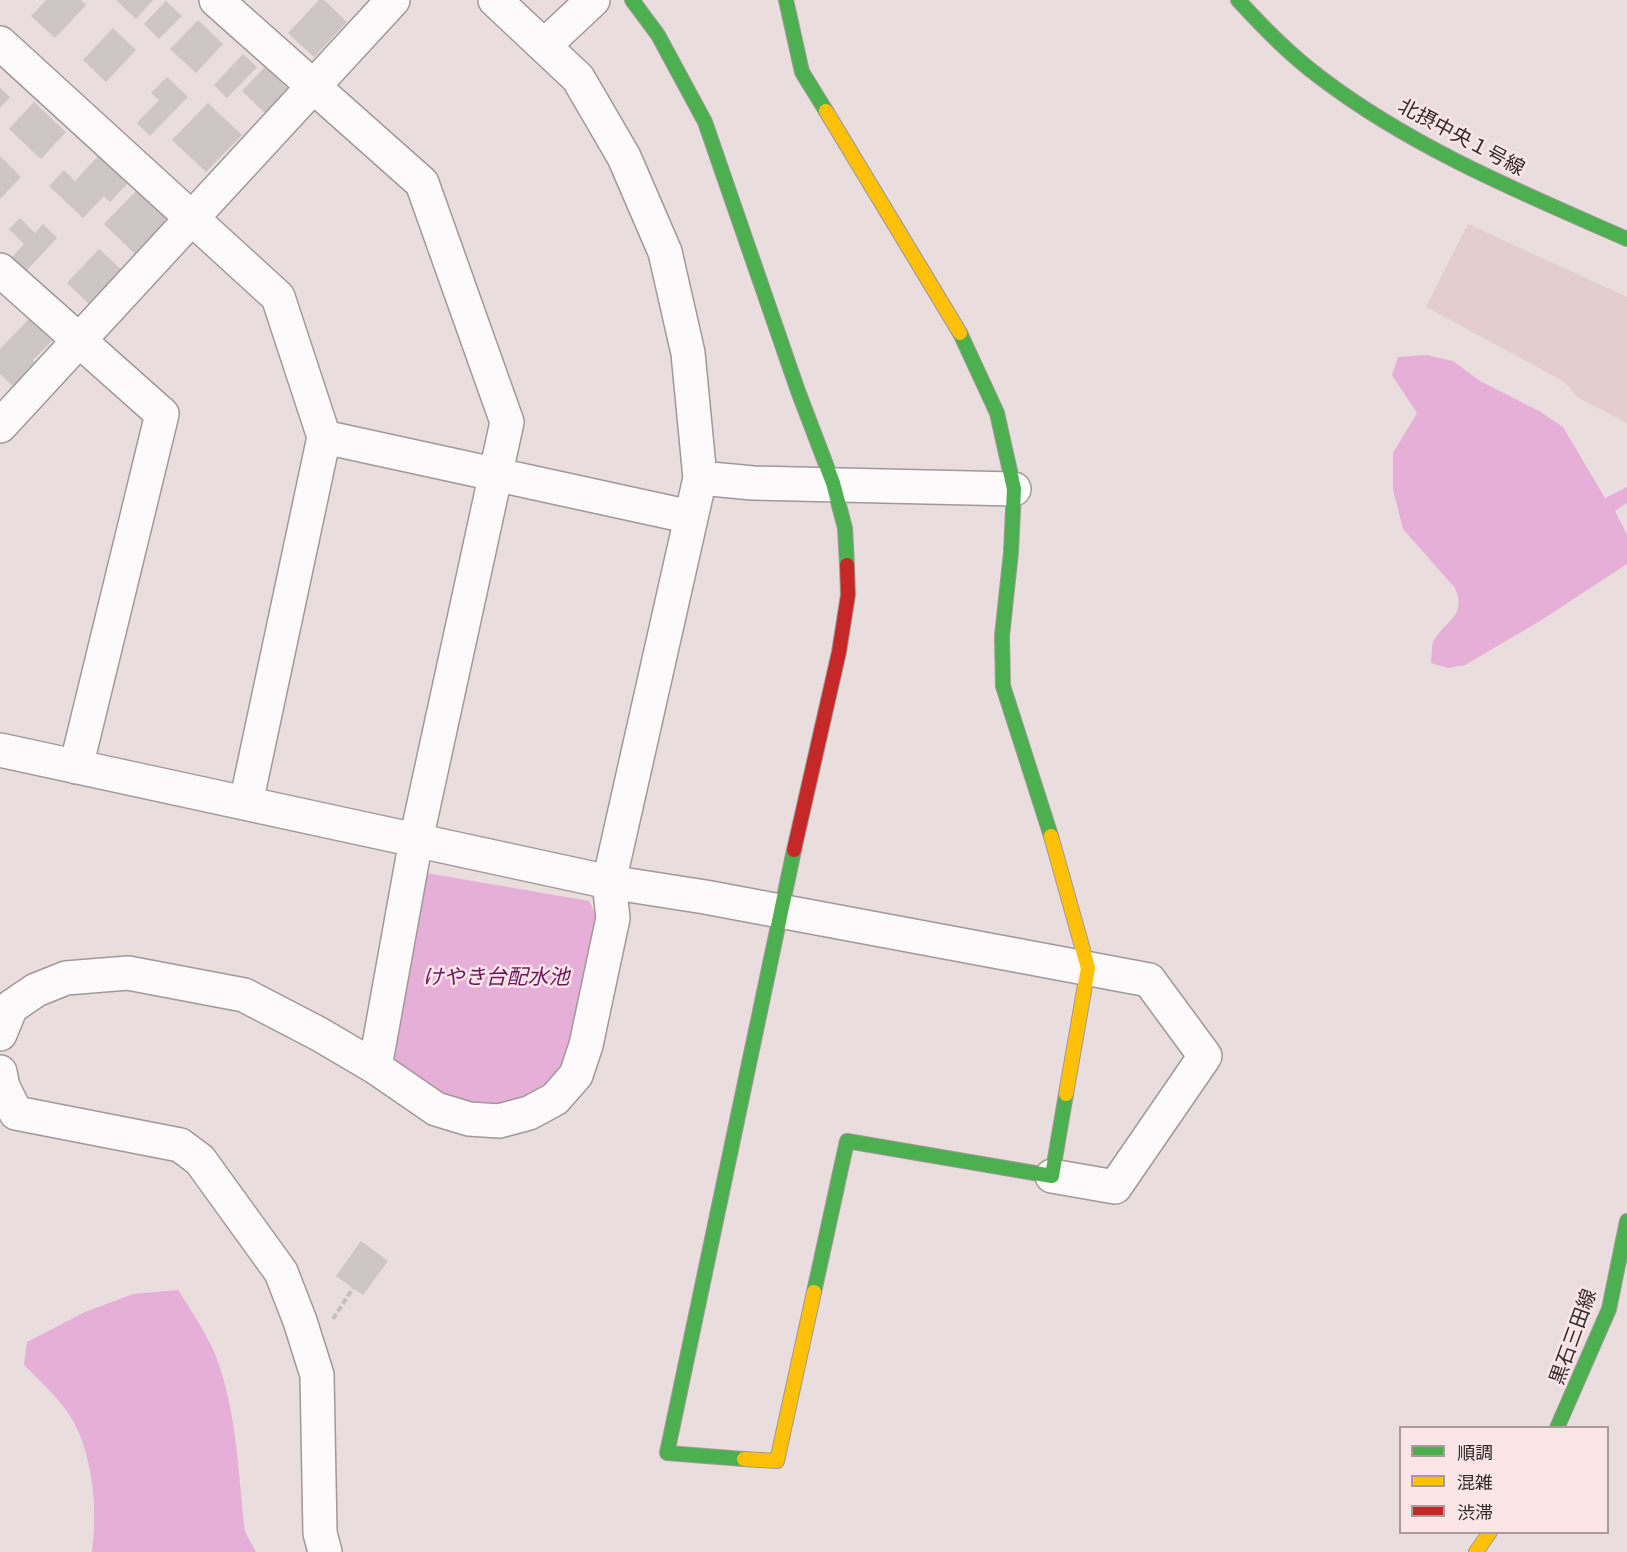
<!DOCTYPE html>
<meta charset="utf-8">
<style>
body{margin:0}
#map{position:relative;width:1627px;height:1552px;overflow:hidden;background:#e9ddde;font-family:Karla,"Noto Sans JP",sans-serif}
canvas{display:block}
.legend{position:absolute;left:1399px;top:1426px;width:210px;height:108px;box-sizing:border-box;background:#fce5e7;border:2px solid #ab9a9b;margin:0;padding:8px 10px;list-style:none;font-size:18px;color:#322a2a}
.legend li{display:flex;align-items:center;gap:12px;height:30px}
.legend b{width:30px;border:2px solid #ab9a9b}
</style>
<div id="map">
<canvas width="1627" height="1552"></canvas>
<ul class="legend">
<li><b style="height:8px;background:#4caf50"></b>順調</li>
<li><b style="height:8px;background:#ffc107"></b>混雑</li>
<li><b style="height:8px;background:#c62828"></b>渋滞</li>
</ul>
</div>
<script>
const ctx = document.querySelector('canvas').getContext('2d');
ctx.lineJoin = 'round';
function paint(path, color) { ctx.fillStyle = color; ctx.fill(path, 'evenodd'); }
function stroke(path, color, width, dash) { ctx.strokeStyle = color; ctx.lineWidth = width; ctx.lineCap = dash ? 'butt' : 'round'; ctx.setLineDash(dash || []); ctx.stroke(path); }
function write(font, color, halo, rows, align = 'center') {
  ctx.font = font + ' Karla,"Noto Sans JP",sans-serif'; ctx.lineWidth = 5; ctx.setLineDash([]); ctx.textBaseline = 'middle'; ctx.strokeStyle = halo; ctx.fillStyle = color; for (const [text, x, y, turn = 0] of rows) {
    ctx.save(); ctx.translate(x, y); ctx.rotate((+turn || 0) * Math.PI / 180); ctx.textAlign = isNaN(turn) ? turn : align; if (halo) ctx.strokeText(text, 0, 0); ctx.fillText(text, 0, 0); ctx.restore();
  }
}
const built = new Path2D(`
 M1468,224L1627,297V423L1577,397L1565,382L1426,307Z`);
const water = new Path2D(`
 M1426,355L1453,361L1480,381L1539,411L1563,427L1605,498L1627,487V503L1615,511L1627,535V564L1540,621L1465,665L1448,668L1431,663C1432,656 1431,645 1434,640C1447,619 1467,616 1455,588L1403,529L1393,490V453L1417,413L1392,375L1398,357Z
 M426,873L589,901L600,922L570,1060L543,1093L507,1107L448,1101L391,1063Z
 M178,1290C191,1310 205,1331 215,1354C237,1410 238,1473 245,1532L256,1552H92C97,1513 94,1470 79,1433C69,1407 44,1385 24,1365L27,1342L85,1312L133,1294Z`);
const building = new Path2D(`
 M46,0H81L86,5L55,38L31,16Z
 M116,0H153L136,19Z
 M319,0H324L347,22L314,57L288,33Z
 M166,1L182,16L159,39L144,24Z
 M198,20L223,44L196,73L170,49Z
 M113,28L136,50L106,82L83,60Z
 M243,54L257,67L227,98L214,85Z
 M265,67L289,90L266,114L242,91Z
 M167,77L188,97L150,136L137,123L159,100L151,93Z
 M0,88L10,97L0,108Z
 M34,102L66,132L41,159L9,129Z
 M208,103L242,135L206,172L172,140Z
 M99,155L128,183L110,202L104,196L83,218L49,186L64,170L75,181Z
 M0,156L21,177L0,199Z
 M140,187L170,216L135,254L104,224Z
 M20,218L35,233L43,224L57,238L26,271L12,257L24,244L9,229Z
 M99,249L123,271L90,305L67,283Z
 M29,319L52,341L33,360L38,365L15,388L0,374V349Z
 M361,1241L388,1261L363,1295L336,1276Z`);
const path = new Path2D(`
 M333,1319L353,1288`);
const street = new Path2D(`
 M216,0L422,183L507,422L416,840L375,1067
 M0,43L278,297L324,437L246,803
 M544,46L593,0
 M0,270L162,414L76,767
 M0,426L393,0
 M324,437L691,517
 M700,478L753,483L1014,489
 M0,750L609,882L700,478L688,353L665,252L624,157L578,78L495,0
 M0,1034L11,1007L36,990L66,978L128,973L244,995L319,1034L375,1067L436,1109L469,1119L499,1121L529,1113L555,1099L576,1075L586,1045L613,918L609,882L705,897L1149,980L1205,1056L1115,1187L1052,1176
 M0,1072L3,1087L16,1113L180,1145L200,1160L281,1272L300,1321L317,1375L320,1533L325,1552`);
const fast = new Path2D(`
 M632,0L658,35L705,122L798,391L833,483L845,528L847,565
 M786,0L802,72L826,111
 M1238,0C1264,28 1290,55 1321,78C1413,148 1522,193 1627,239
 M960,333L997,413L1014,489L1011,552L1002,636L1003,686L1051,836
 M814,1292L847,1141L1052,1176L1066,1094
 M1557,1428L1609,1309L1627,1221
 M744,1459L667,1453L794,850`);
const slow = new Path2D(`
 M826,111L960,333
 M1051,836L1088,968L1066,1094
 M744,1459L777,1461L814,1292
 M1476,1552L1490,1532`);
const jam = new Path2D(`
 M794,850L839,652L848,595L847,565`);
const streetNames = [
 ["北摂中央１号線",1461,138,28],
 ["黒石三田線",1574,1337,-70]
];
const waterNames = [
 ["けやき台配水池",496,978]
];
paint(built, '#e3cdcf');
paint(water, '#e6afd8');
paint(building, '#cec5c7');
stroke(street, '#a29899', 36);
stroke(fast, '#a29899', 16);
stroke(slow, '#a29899', 16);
stroke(jam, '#a29899', 16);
stroke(path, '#c5c0c0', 4, [6, 3]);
stroke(street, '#fcfafa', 33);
stroke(fast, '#4caf50', 14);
stroke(slow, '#ffc107', 14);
stroke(jam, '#c62828', 14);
write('20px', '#322a2a', '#fce5e7', streetNames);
write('italic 21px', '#6b1460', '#fce5e7', waterNames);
</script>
